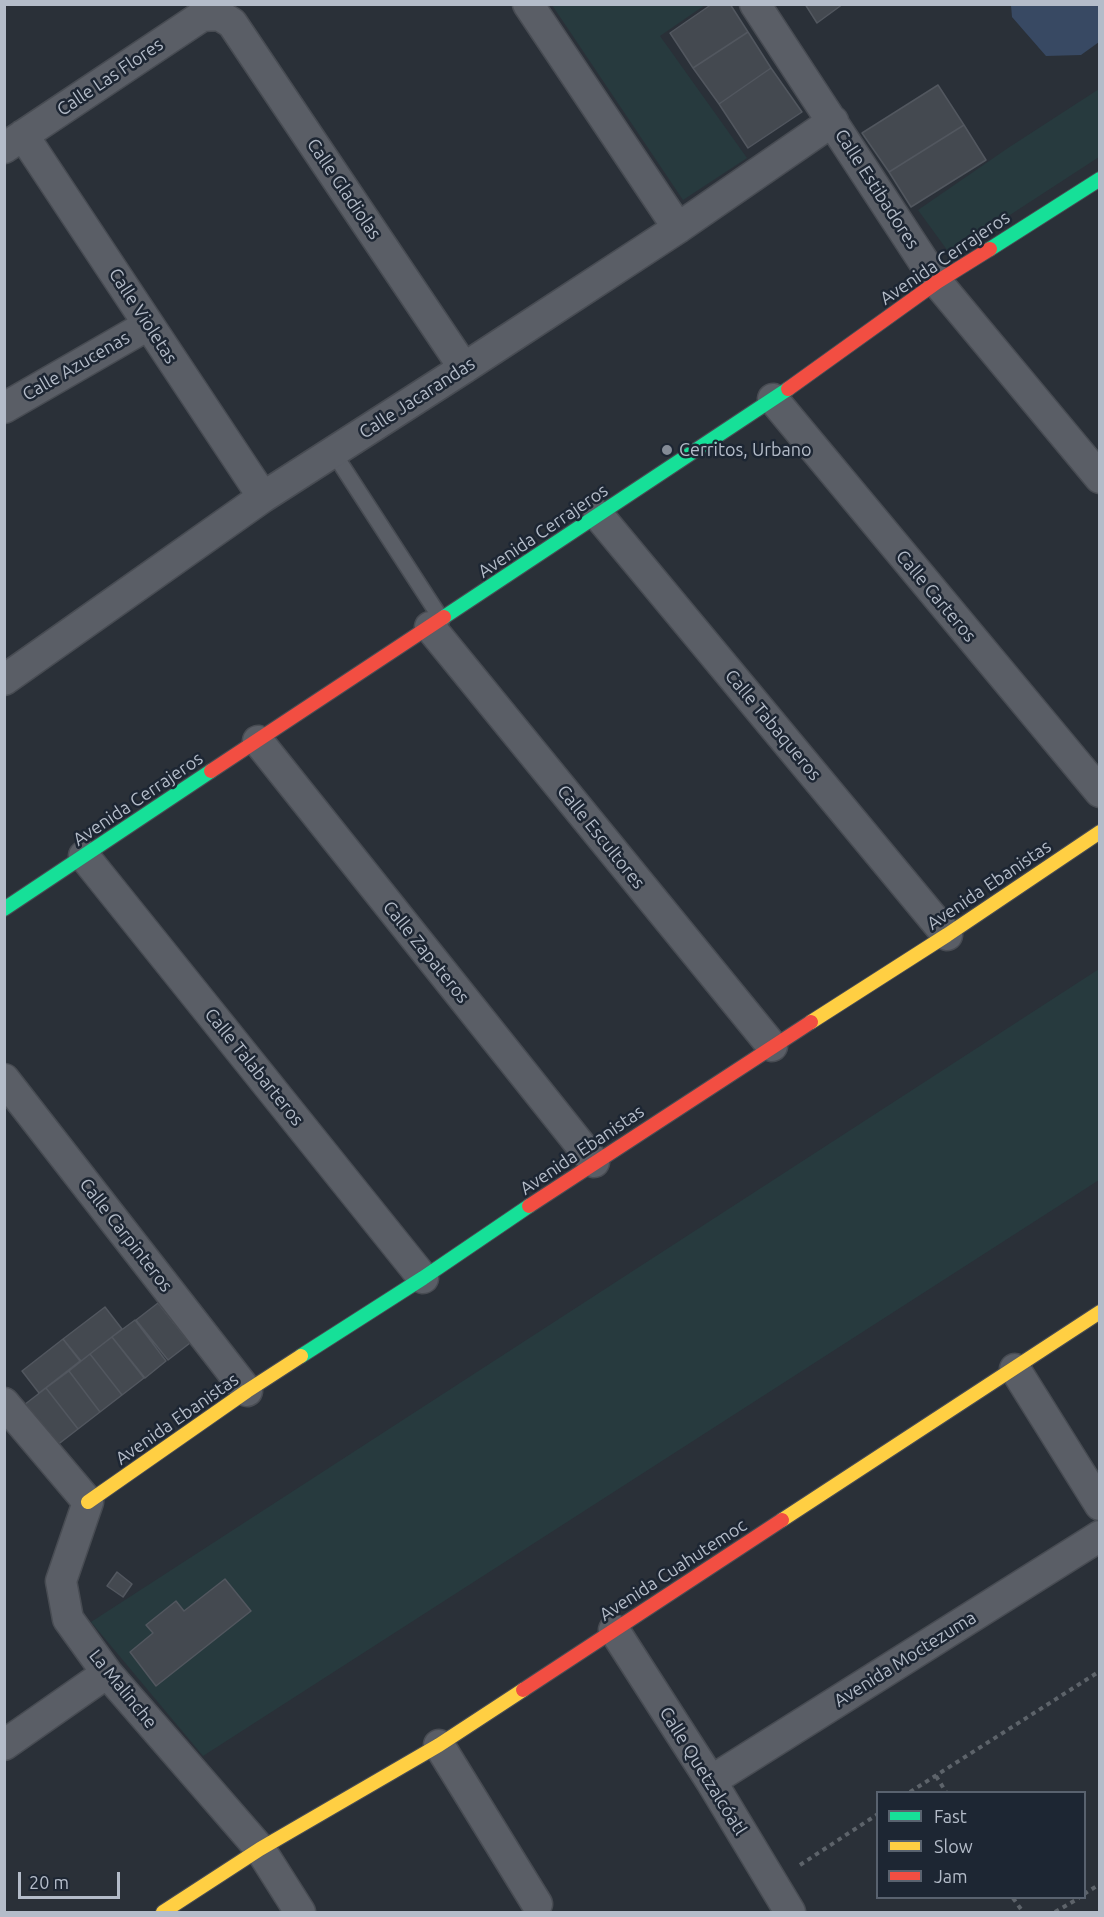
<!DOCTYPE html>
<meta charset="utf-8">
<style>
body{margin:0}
#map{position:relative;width:1104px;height:1917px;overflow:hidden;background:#2a3038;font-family:Ubuntu,sans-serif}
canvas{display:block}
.frame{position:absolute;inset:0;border:6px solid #b4bcc9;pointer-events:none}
.legend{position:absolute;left:876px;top:1791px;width:210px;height:108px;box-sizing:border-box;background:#1d2633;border:2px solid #59626f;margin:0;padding:8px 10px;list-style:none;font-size:18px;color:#b4bcc9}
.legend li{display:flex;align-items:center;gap:12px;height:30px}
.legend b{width:30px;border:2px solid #59626f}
.scale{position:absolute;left:18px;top:1872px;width:102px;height:27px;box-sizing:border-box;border:3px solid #b4bcc9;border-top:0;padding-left:8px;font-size:18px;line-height:21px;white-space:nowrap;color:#b4bcc9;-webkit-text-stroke:4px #1d2633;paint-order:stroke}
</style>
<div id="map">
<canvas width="1104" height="1917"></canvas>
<div class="frame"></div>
<ul class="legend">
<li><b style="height:8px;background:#16e098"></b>Fast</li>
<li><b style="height:8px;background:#ffcf43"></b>Slow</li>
<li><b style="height:8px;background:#f24e42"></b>Jam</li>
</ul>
<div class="scale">20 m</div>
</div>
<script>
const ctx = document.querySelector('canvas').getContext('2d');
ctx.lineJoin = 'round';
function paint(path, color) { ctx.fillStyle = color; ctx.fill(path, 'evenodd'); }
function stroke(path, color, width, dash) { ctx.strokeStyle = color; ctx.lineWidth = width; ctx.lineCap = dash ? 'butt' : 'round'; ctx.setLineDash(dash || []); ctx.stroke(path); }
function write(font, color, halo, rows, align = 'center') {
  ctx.font = font + ' Ubuntu,sans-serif'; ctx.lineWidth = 5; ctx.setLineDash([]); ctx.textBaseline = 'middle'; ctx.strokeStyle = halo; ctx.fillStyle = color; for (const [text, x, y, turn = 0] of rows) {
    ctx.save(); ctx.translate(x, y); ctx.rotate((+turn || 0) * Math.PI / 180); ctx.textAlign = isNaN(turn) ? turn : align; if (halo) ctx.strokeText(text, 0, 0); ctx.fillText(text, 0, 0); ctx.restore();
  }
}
const green = new Path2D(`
 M552,5H705L660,36L747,158L683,200Z
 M1099,89V157L950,254L918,210L1008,148Z
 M1099,969V1180L203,1756L91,1622Z`);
const water = new Path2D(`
 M1011,5H1099V42L1081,55L1046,56L1012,17Z`);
const building = new Path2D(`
 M712,4H730L748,32L693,68L670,33Z
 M805,4H843L817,23Z
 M748,32L771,68L719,104L693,68Z
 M771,68L802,112L748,148L719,104Z
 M938,85L964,125L889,172L862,133Z
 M964,125L986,160L911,207L889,172Z
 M158,1303L190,1343L168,1360L136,1320Z
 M105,1307L122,1329L81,1361L63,1339Z
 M135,1320L166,1361L145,1378L112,1337Z
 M112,1337L144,1378L122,1395L90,1354Z
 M63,1339L80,1361L39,1393L22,1371Z
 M90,1354L122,1395L100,1412L69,1371Z
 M69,1371L100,1412L78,1429L46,1388Z
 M46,1388L78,1429L56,1446L24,1405Z
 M117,1572L132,1584L123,1597L107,1586Z
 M225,1579L251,1611L156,1686L130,1652L153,1633L146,1625L176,1601L184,1611Z`);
const path = new Path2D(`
 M936,1776L946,1792
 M910,1792L1100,1671
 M800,1865L878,1814
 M1084,1894L1100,1884
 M1013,1898L1023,1912
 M1055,1912L1079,1898`);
const lane = new Path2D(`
 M333,452L442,620`);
const street = new Path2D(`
 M528,4L678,228
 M755,4L937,282L1100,478
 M23,135L263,497
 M4,148L202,16L219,15L232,23L464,368
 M773,399L1100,792
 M4,408L148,325
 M599,516L947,935
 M430,627L772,1046
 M4,680L263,497L464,368L678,228L833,121
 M258,741L594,1162
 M84,856L423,1278
 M4,1079L247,1391
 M1015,1369L1100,1505
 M4,1403L88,1502L61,1581L68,1619L107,1673L260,1849L300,1912
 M614,1630L711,1781L790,1912
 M4,1745L107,1673
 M439,1745L537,1904
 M711,1781L1100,1536`);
const fast = new Path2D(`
 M990,249L1100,179
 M444,617L788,389
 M4,909L211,771
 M301,1356L423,1278L529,1206`);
const slow = new Path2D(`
 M811,1022L947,935L1100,832
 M88,1502L247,1391L301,1356
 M782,1520L1100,1312
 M163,1912L260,1849L439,1745L523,1690`);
const jam = new Path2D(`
 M788,389L937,282L990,249
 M211,771L444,617
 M529,1206L811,1022
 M523,1690L782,1520`);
const markers = [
 [667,450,6,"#848b96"]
];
const streetNames = [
 ["Calle Las Flores",110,77,-34],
 ["Calle Gladiolas",344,189,56],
 ["Calle Estibadores",877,189,57],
 ["Avenida Cerrajeros",945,258,-34],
 ["Calle Violetas",143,316,57],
 ["Calle Azucenas",76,366,-30],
 ["Calle Jacarandas",417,398,-33],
 ["Avenida Cerrajeros",543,531,-34],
 ["Calle Carteros",936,596,50],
 ["Calle Tabaqueros",773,725,50],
 ["Avenida Cerrajeros",138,799,-34],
 ["Calle Escultores",601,837,51],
 ["Avenida Ebanistas",989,885,-34],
 ["Calle Zapateros",426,952,51],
 ["Calle Talabarteros",254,1067,51],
 ["Avenida Ebanistas",582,1150,-34],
 ["Calle Carpinteros",126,1235,52],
 ["Avenida Ebanistas",177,1419,-35],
 ["Avenida Cuahutemoc",673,1570,-33],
 ["Avenida Moctezuma",905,1659,-32],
 ["La Malinche",123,1689,51],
 ["Calle Quetzalcóatl",703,1771,58]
];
const poiNames = [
 ["Cerritos, Urbano",679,450]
];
paint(green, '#273a3e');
paint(water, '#384963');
paint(building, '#444950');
stroke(building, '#52575f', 1.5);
stroke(lane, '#484c53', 18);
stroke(street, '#484c53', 33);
stroke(fast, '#484c53', 16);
stroke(slow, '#484c53', 16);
stroke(jam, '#484c53', 16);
stroke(path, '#5d636a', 4, [4.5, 4.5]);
stroke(lane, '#5a5e66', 15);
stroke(street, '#5a5e66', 30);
stroke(fast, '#16e098', 14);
stroke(slow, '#ffcf43', 14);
stroke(jam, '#f24e42', 14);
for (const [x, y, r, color] of markers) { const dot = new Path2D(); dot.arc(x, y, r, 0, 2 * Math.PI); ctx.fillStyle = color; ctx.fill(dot); stroke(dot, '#1d2633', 2); }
write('18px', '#b4bcc9', '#1d2633', streetNames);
write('18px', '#b4bcc9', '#1d2633', poiNames, 'left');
</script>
